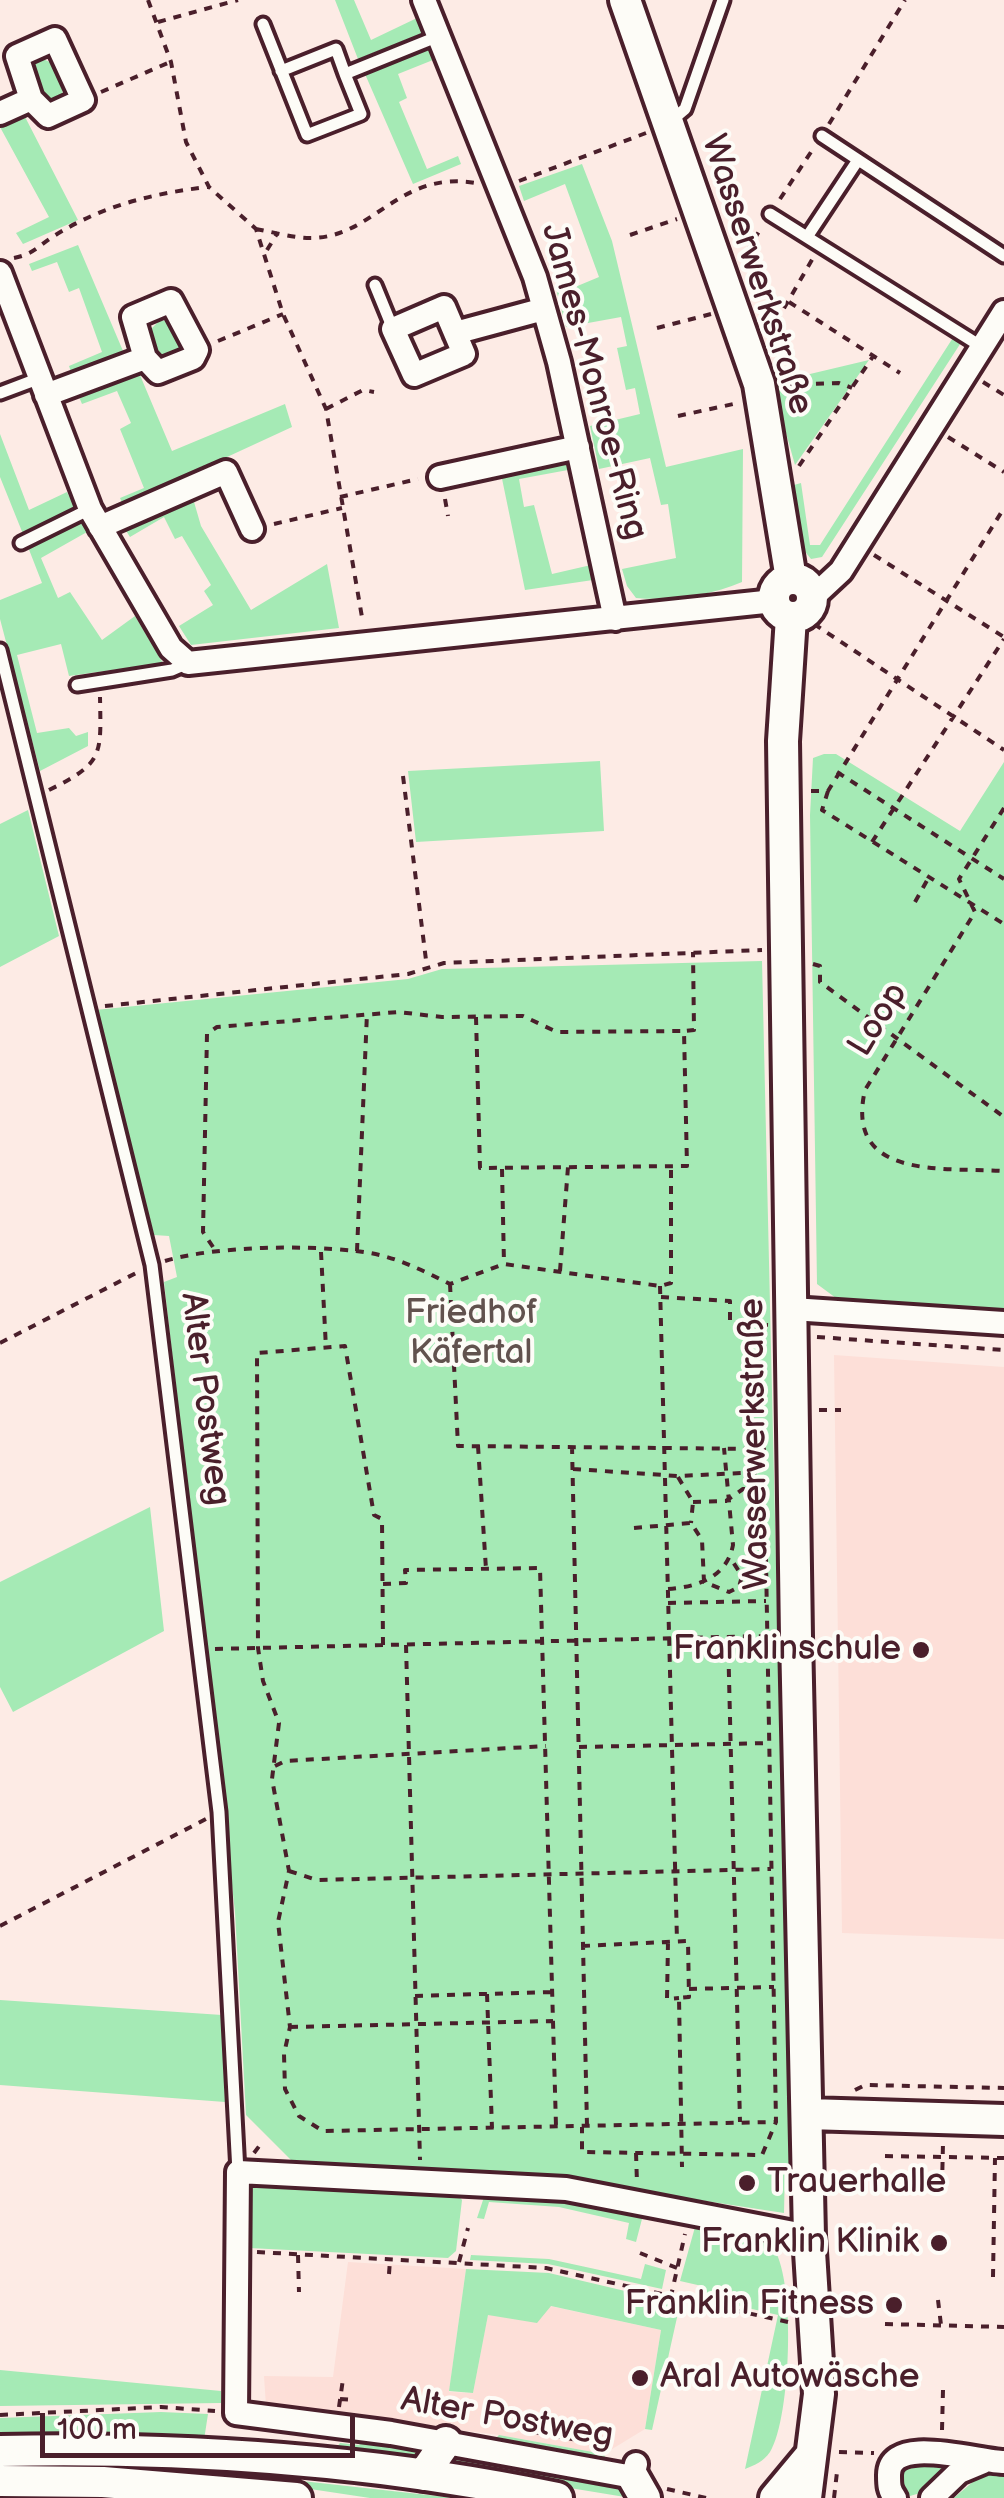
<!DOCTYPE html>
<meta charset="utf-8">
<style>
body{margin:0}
#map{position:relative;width:1004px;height:2498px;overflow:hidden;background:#fdebe5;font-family:"Balsamiq Sans",sans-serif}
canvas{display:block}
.scale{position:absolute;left:40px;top:2413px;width:315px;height:45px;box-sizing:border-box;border:5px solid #4a1f2b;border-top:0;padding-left:12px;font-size:30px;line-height:35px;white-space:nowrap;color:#4a1f2b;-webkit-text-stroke:8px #fdfcf7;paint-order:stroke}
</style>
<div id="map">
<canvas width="1004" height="2498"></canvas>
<div class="scale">100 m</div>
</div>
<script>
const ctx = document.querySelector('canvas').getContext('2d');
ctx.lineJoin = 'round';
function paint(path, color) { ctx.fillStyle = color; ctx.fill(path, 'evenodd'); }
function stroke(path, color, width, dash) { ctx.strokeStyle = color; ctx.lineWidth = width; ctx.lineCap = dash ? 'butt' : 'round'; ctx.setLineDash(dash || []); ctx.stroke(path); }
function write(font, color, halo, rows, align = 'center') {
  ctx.font = font + ' "Balsamiq Sans",sans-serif'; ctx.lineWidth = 8; ctx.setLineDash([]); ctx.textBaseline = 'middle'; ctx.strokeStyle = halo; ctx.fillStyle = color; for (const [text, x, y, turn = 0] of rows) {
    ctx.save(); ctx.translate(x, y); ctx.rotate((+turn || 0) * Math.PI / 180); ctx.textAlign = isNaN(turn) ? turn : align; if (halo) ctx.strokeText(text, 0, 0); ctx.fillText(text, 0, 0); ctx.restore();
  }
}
const built = new Path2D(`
 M834,1355L1004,1367V1939L842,1933Z
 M348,2262L466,2269L449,2392L473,2393L488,2314L550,2306L661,2330L645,2429L604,2454L499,2435L266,2406L264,2376L333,2377Z`);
const green = new Path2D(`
 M335,0H354L371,40L417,18L423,33L358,59Z
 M423,49L430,50L433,60L398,74L407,98L399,102L427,169L458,156L461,164L413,184L365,74Z
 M41,58L56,65L63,94L46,101L40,96L32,65Z
 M22,111L78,220L23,244L16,233L49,217L0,127V121Z
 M582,164L612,241L666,467L743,449L742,582C709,596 672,601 636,598L627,586L622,569L676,558L668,504L661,505L650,458L599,469L590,426L640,414L635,388L626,390L617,348L627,346L621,317L566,327L556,289L572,284L575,287L599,277L565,184L524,201L519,186Z
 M78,245L126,358L73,378L69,366L102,352L79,288L69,292L57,262L32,271L29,264Z
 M171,320L186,352L162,361L149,331L159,321Z
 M956,333L964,338L822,557L811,559L803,549L794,485L801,483L810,545H820Z
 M869,360L795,465L772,383Z
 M137,368L172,451L285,404L292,427L123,505L120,498L144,488L120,429L131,423L117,391L82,404L77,392Z
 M0,434L29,510L67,492L75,508L23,534L0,477Z
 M565,455L568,470L519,479L524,507L534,505L552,574L591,565L593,580L525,590L500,469Z
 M192,495L201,526L251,610L327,564L339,628L191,645L179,626L213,605L204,591L211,585L182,536L175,539L164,517L130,537L123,526Z
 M81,521L87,532L41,558L58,598L70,592L102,640L135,616L163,663L69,676L61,644L17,655L37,733L69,728L76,736L88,732V746L40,771L0,619V600L42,583L28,547Z
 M824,754H836L960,831L1004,762V1310L840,1301L817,1284L810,815L813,758Z
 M600,761L604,831L416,842L408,771Z
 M28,810L59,936L0,967V824Z
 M762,961L790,2166H785L784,2213L555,2178L291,2160L246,2115L235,1912L164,1282L177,1277L169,1236L154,1235L95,1010L408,979L442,969Z
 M150,1507L164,1631L13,1712L0,1687V1582Z
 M0,2000L222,2015L225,2102L0,2085Z
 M261,2182L456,2193L462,2200L456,2251L448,2258L249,2248L252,2187Z
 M485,2194L563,2200L639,2213L642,2219L636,2242L626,2239L629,2223L559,2207L489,2202L484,2219L477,2218Z
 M695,2227L768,2241C798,2265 791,2420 770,2452C763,2462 755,2465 745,2469L778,2315L700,2297L702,2286L680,2281Z
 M471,2255L549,2259L641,2279L645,2264L666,2270L662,2289L548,2264L470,2260Z
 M466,2269L549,2273L680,2304L652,2430L645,2429L661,2330L551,2306L537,2323L488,2315L473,2393L449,2391Z
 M0,2370L221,2391V2403L0,2406Z
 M161,2412L208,2414L204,2440L0,2439V2418Z
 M499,2435L604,2454L605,2457L600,2461L494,2440Z
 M363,2441L428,2451L414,2461L337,2447L340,2443L359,2445Z
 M459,2456L614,2484L631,2498L442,2467Z
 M0,2461L227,2467L218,2479L0,2471Z
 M948,2461L951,2467L927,2491L910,2496L897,2487L903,2464Z
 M982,2474H1004V2498H938L955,2497Z
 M266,2477L455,2498H370L257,2481Z`);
const path = new Path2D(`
 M148,0L171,62L186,142L209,187L256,229L283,314L326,409L363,623
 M158,22L238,0
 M101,92L170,62
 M829,124L905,0
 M519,181L646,133
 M780,199L813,149
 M256,229C273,232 293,238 310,238C375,238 397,170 476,183
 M630,235L677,219
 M267,250L278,232
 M746,253L761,228
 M14,258C34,254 38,246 54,236C101,206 154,193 208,187
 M789,302L900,373
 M657,328L711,314
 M768,336L813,258
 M218,341L283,314
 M983,382L1004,395
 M784,385L839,383L852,388
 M326,409L363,390L374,392
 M678,416L738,403
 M948,437L1004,472
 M799,466L874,355
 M340,497L418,479
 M445,499L448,516
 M274,524L342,508
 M874,555L1004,637
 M814,624L1004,750
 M837,772L1004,879
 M403,776L427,968
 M49,790C104,763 101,755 100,697
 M811,791H828L1004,508
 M828,791L822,810L1004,924
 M1004,808L959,879L975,912L865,1090C844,1181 945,1167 1004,1171
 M872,842L1004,639
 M915,902L929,877
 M813,964L820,966V982L1004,1117
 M105,1006L408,974L444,963L762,950
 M476,1017L480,1168L687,1166L684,1031L694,1030L693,952
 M502,1169L504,1264
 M213,1247L203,1232L207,1034L217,1027L398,1012L442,1017L523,1016L557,1032L684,1031
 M357,1251L367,1013
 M321,1252L326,1348
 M165,1261C215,1246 303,1245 356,1251C390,1254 420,1269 450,1284L504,1264L660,1286L671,1283V1166
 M560,1271L568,1167
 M450,1284L458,1446L764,1449L776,2122L762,2155L582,2152V2127
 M660,1286L677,1941
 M661,1297L730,1301V1323L768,1325
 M817,1337L1004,1350
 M0,1343L138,1272
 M819,1410H841
 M478,1446L486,1569
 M572,1446L587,2126
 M573,1469L678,1476L762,1472
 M678,1477L693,1502L691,1523
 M693,1502L726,1501L743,1489L764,1488
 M634,1528L691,1523L702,1540L704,1582L729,1592L739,1587L742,1576L731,1559
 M383,1584L406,1583L405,1570L540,1568L556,2126
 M668,1589C698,1587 727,1577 733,1545L724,1448
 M668,1603L766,1601
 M728,1637L740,2122
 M383,1645L382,1519L374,1515L345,1346L257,1353L258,1648L263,1681L279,1723L272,1779L289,1871L278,1922L290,2027L284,2054L285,2089L299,2116L323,2131L776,2122
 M406,1645L420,2160
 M215,1649L766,1636
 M579,1747L769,1743
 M275,1766L285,1761L546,1746
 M289,1871L317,1880L771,1869
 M0,1926L206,1819
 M668,1942L667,1999L679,1998
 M582,1946L688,1941L689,1997L679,1998L682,2167
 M689,1989L774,1987
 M487,1994L492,2128
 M415,1996L551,1992
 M290,2027L553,2021
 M855,2090L865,2085L1004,2088
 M254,2153L263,2141
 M636,2153L637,2183
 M885,2156L1004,2158
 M942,2186L943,2143
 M257,2252L546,2268L671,2296L685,2234
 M640,2253L677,2268
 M298,2255L299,2292
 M459,2262L468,2228
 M389,2274L390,2260
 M993,2277L995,2158
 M671,2296L788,2322
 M938,2300L941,2325
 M885,2324L1004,2327
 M340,2399L354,2400
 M339,2407L343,2379
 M0,2415L161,2407L215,2411
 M942,2430L943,2390
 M839,2452L874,2453
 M667,2489L706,2498
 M834,2498L837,2472`);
const lane = new Path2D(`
 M263,24L307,135L361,114L345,74L439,36
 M281,71L336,49L345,74
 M672,120L685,109L723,0
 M822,136L1004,256
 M770,214L982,347
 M807,237L858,160
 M375,285L393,329
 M0,393L40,378
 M21,543L90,509
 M0,650L152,1265L219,1812L238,2172
 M77,685L172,670L188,663
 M532,2424L591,2435`);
const street = new Path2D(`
 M424,0L535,277L559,362L615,619
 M55,39L83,100L48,116L31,99L17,56Z
 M0,113L31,99
 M0,273L90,509L171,648L188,663L774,601
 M171,301L197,350L193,358L158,372L145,358L133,317Z
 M444,307L464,354L414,375L393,329Z
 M455,333L544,309
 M46,395L145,358
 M440,477L578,447
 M100,527L226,472L252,529
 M812,598L841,571L1004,312
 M792,1309L1004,1323
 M636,2464L633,2477L391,2433L236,2413L238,2172L566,2189L809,2236
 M895,2498C889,2490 889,2485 889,2475C889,2433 979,2462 1004,2462
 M932,2498L959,2472L983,2462`);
const secondary = new Path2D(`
 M625,0L759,384L791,579
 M774 598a19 19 0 1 1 38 0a19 19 0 1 1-38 0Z
 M791,617L783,741L796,1636L809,2236L819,2394L806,2498
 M808,2114L1004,2120
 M0,2451C187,2447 374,2460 557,2498
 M423,2475L446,2442
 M633,2477L645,2498
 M0,2481L103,2482L296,2498
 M775,2498L810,2456`);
const markers = [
 [921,1650,10,"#4a1f2b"],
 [747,2183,10,"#4a1f2b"],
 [939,2243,10,"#4a1f2b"],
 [894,2305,10,"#4a1f2b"],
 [640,2378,10,"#4a1f2b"]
];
const streetNames = [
 ["Wasserwerkstraße",756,275,72],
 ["James-Monroe-Ring",593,382,75],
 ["Loop",879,1020,-58],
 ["Alter Postweg",204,1399,83],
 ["Wasserwerkstraße",756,1444,-91],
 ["Alter Postweg",507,2419,10]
];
const parkNames = [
 ["Friedhof",471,1314],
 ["Käfertal",471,1354]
];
const poiNames = [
 ["Franklinschule",901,1650],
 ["Trauerhalle",767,2183,"left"],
 ["Franklin Klinik",919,2243],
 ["Franklin Fitness",874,2305],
 ["Aral Autowäsche",660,2378,"left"]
];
paint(built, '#fddfd8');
paint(green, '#a5eab5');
stroke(lane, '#4a1f2b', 19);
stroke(street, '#4a1f2b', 30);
stroke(secondary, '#4a1f2b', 38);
stroke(path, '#4a1f2b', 4, [8, 8]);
stroke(lane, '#fdfcf7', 11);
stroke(street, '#fdfcf7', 22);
stroke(secondary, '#fdfcf7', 30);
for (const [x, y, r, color] of markers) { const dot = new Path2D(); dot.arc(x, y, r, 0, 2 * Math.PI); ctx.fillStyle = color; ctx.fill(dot); stroke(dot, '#fdfcf7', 4); }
write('35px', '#4a1f2b', '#fdfcf7', streetNames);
write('35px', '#61524e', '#fdfcf7', parkNames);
write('35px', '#4a1f2b', '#fdfcf7', poiNames, 'right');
</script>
